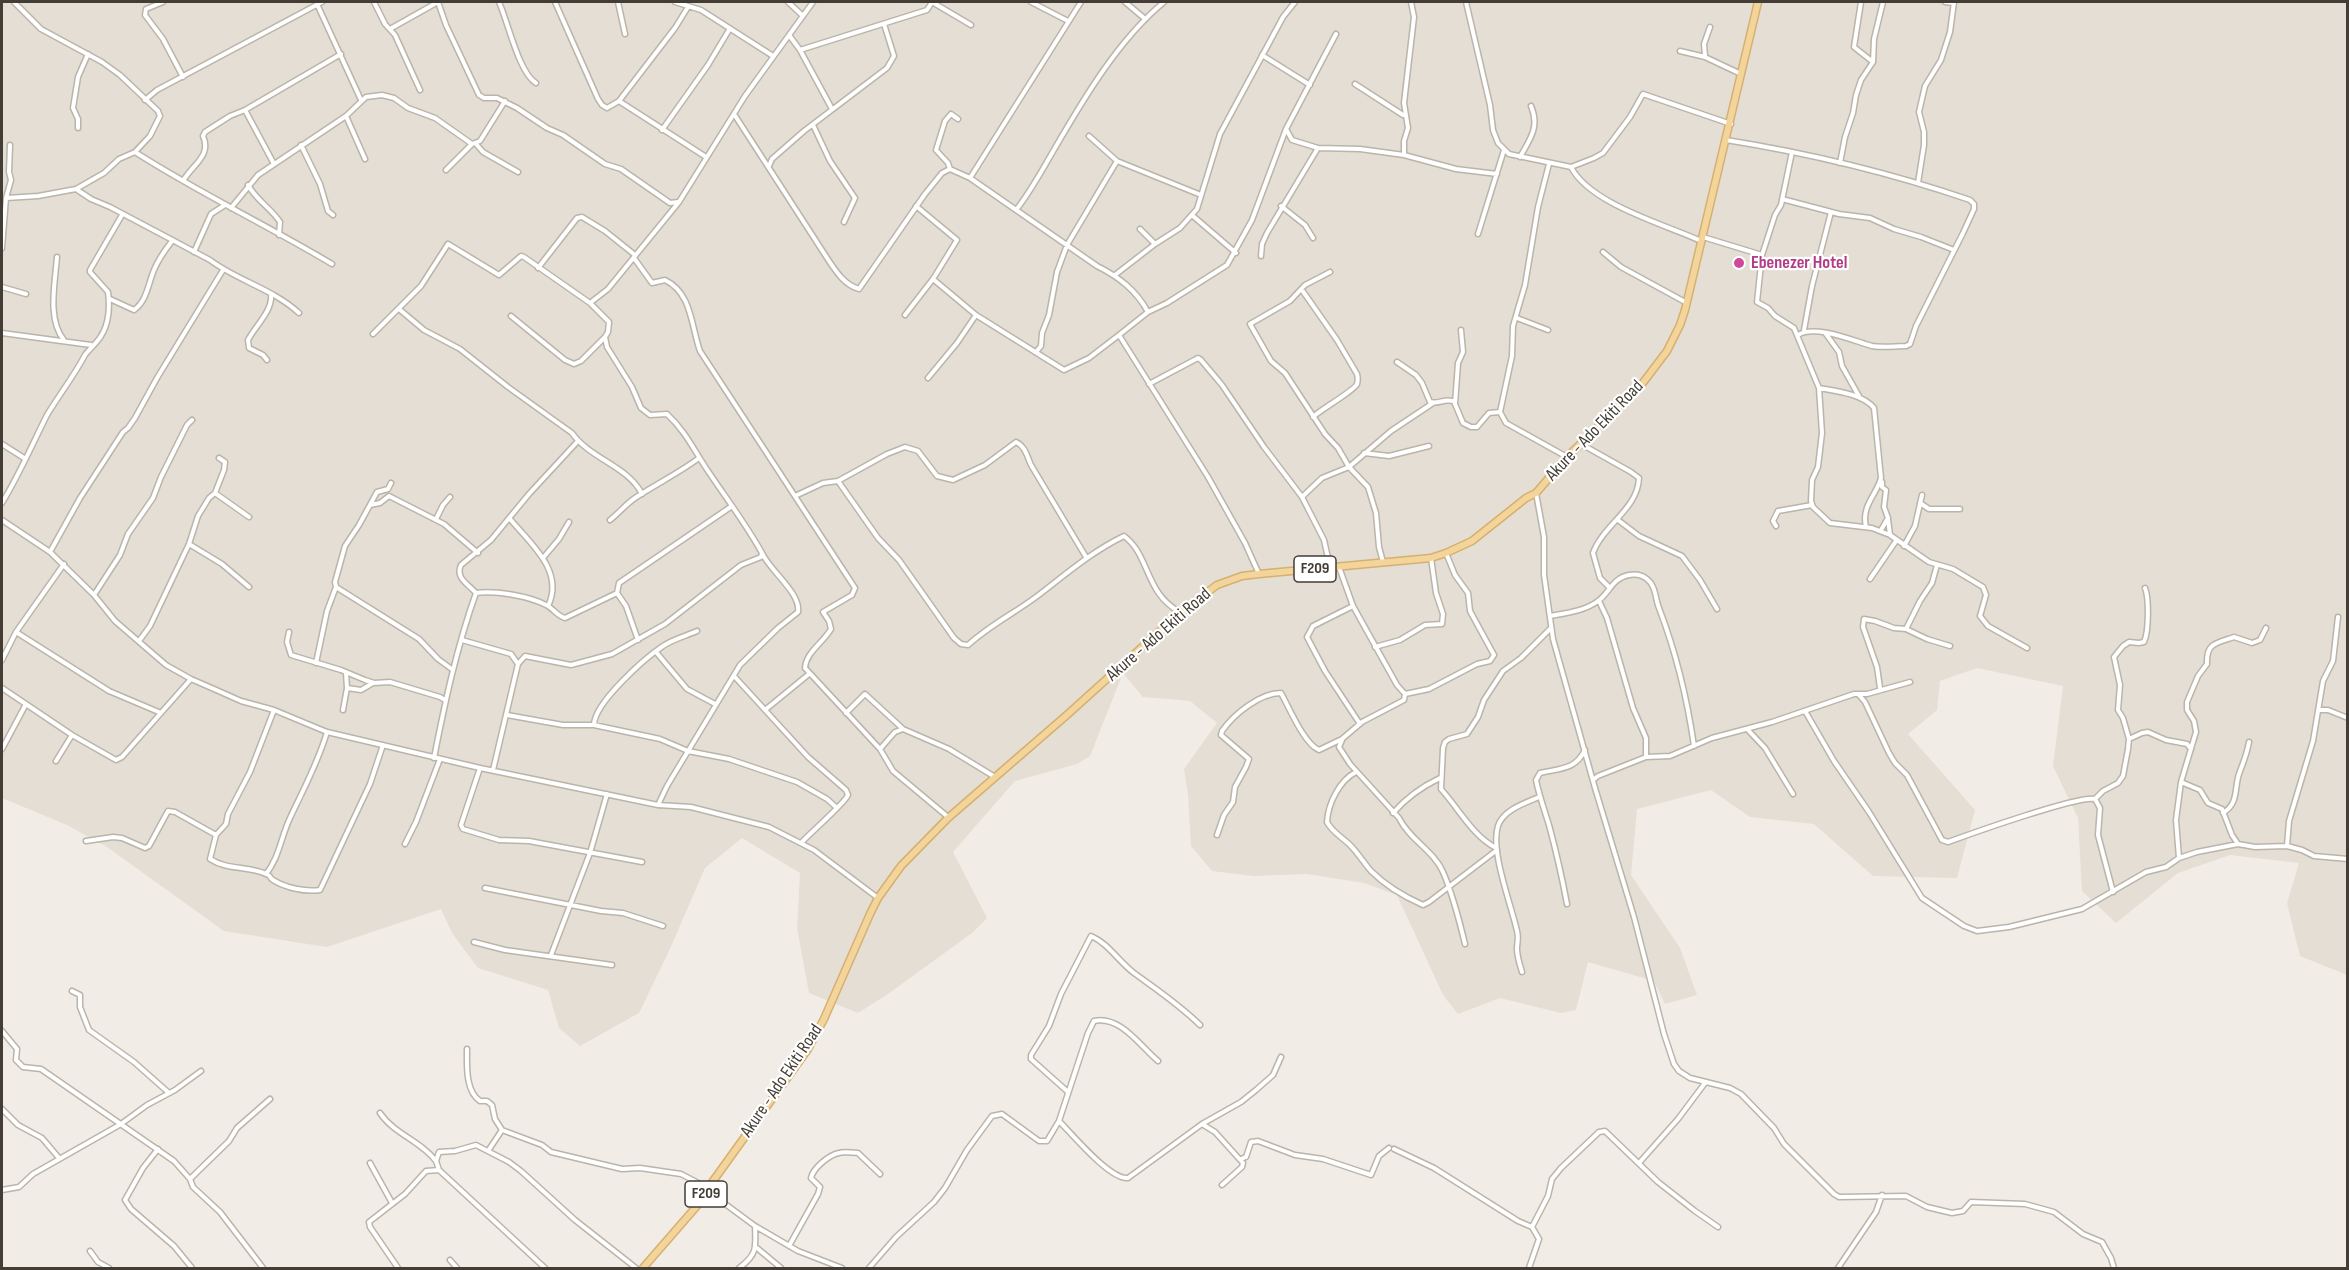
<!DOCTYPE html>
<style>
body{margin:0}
#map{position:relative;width:2349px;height:1270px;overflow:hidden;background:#f1ede6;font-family:"Sofia Sans Condensed",sans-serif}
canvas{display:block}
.frame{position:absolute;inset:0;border:3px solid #433d36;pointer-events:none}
</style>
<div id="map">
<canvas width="2349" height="1270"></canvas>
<div class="frame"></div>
</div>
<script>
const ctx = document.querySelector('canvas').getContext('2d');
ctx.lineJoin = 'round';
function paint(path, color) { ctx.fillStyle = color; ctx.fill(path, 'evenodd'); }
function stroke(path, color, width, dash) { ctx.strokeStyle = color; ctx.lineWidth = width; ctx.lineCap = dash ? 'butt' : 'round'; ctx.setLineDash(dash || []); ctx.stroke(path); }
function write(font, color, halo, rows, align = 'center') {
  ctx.font = font + ' "Sofia Sans Condensed",sans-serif'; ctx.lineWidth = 4.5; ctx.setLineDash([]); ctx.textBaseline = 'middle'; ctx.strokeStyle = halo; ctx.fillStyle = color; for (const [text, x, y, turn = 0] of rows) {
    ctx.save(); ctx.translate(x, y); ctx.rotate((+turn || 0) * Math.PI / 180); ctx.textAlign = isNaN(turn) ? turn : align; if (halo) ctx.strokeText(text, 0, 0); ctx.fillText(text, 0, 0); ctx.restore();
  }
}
const residential = new Path2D(`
 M2,2H2347V975L2300,956L2287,903L2299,863L2230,855L2178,873L2116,923L2082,891L2078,818L2053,766L2063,686L1977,668L1940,681L1937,710L1908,734L1975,810L1957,878L1873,876L1814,824L1750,817L1711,790L1637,809L1631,875L1680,948L1697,995L1665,1004L1654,981L1588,962L1576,1010L1561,1013L1500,998L1458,1014L1443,995L1397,895L1364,883L1307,874L1253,876L1212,871L1191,846L1188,795L1184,769L1217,723L1190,701L1143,697L1123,673L1090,756L1077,764L1015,781L953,852L987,918L972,933L888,994L858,1013L809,993L797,928L800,873L742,838L705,868L669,951L639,1013L580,1046L559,1028L548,990L478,968L452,933L441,909L327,947L224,931L107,847L67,825L2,798Z`);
const street = new Path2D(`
 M163,2L146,9L145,15L163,39L183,77
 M374,2L385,24L395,35L420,90
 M438,2L446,25L479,95L484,98H497L517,108L547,128L563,135L605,164L621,169L670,203L678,202
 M499,2C508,22 519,73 536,83
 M555,2L598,99L602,105L607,108L619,101L675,28L688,7
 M618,2L625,34
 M675,2L701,10L773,56
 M788,2L803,16
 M932,2L971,25
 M1031,2L1068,21
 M1125,2L1144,18
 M1466,2L1490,105L1493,130L1498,143L1509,154L1571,167L1594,158L1603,153L1630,117L1643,94L1731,124
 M1861,2L1854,47L1873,62
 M1945,2L1954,3
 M317,4L361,100
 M390,29L438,2
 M789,35L800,50L832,109
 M800,50L927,10L932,2
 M1680,51L1705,57L1741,74
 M1262,55L1310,85
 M1705,56L1704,44L1710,27
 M1355,84L1403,115
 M145,100L157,90L322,2
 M619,101L706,157
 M245,110L274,164
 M734,114L829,261C837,273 845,285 859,289L925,194L942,173L950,169L970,178L1097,266C1119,277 1136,290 1148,312
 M346,116L365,159
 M813,125L830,161L855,198L844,222
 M78,128V119L73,108L78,77L88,54
 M1286,129L1292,140L1318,148L1360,149L1404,155L1456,169L1497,174
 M662,130L708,65L729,30
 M1089,136L1117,161
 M1726,140C1808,153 1891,173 1970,200L1974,204V209L1963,233L1916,326L1910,344L1906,346C1896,346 1883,348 1872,346C1854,341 1815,324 1798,335
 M476,144L483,152L518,172
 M301,145L320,184L328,211L333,215
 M135,152C199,193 267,225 332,264
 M1404,155V141L1408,128L1404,103L1414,17L1411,2
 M1520,157C1530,139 1540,127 1531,106
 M1840,163L1845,137L1853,113L1856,95L1861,80L1873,62L1874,39L1883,2
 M1549,164L1538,207L1525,285L1513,326L1512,356L1500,412L1506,423L1567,457
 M769,166L772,159L804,131L887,68L894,56L884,24
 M1571,167C1590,204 1664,224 1701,241
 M950,169L948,163L936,150L945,121L951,114L958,119
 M446,170L472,144L480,141L505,101
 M970,178L1081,2
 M183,181C192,165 212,156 203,136L205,132L230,116L245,110L341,54
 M1918,183L1924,145V132L1919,112L1925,86L1941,60L1950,32L1954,2
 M248,185C256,200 271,208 280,222L279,235
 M76,189L91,199L110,207L210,260C238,281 273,289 299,313
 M6,198L38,196L76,189L104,173L119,159L135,152L150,136L160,116L158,111L120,75L102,62L41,29L14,2
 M1782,199L1839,214L1870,218L1894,229L1921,237L1954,250
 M1281,206L1305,225L1313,238
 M231,208L258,175L346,116L366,97L382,95L394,98L408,108L435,118L472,144
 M1016,210C1031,191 1042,170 1055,148C1084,98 1119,39 1164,2
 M1193,216L1236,253
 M1140,229L1155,244
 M1478,234L1504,150
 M1703,237L1762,255L1757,302L1768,308L1775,316L1794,328L1819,388L1822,433L1818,467L1812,480L1811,501L1813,507L1830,523L1872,528L1890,535L1929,562L1953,569L1983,587L1986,595L1980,616L1988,626L2027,648
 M2,248L6,198L11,180L9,172L10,145
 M194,252L211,214L225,205
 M1603,252L1621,267L1687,303
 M1762,255L1775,215L1781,205L1792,152
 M1261,256L1262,244L1267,233L1318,148
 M57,257C55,283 47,320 64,340
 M634,258L652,283L665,280C692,293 691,326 700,351L855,588L852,595L823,612L829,621L831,629C823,643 806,652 805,668L880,749L893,771L948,817
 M538,268L577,218L582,217L605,231L635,255
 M1330,272L1305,285L1290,301L1250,324L1271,361L1285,373L1325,434L1338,448L1349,467L1368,487L1376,513L1379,547L1383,562
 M1115,275L1155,244L1180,228L1197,209L1220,134L1283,17L1295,2
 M933,279L976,315L1064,370L1089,358L1119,335
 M2,287L26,294
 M1302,290L1337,340L1357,374C1358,378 1358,381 1357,384C1355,390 1320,410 1313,417
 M110,299L134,310C147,301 148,284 154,270C158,260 165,250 172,241
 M399,309L424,330L460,349L508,387L572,433C590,459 628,466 642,494
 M905,315L933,279L957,240L916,206
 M511,316L565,360L574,364L581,361L605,337L608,332L609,322L590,303L608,289L679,202L745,96L813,2
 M1517,318L1548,330
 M1461,330L1463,352L1458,363L1455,404L1463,423L1471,427H1477L1489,413L1500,412
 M1804,330L1812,286L1831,212
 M2,333L91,345
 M373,334L421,286L448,244L499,275L521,256L524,257L590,303
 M1826,334L1839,352L1842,366L1860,398
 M1036,352L1041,346L1042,333L1049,315L1057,272L1067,245L1117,161L1201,195
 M267,360L263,355L249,348L248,340C255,326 273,311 271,294
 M1397,362L1416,375L1422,383L1430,402C1439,405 1445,397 1455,402
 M928,378L957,343L976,315
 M1149,384L1198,358L1201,360L1222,385L1264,447L1302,497L1324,540L1330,567
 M1819,388C1836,391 1863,394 1874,408L1881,478C1876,496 1861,506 1866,527
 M2,444L24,458
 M1581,444L1631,472L1639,478C1638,509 1603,525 1593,553L1600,578L1609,587
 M1364,453L1389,456L1429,446
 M838,481L887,454L905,447L918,451L937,476L953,480L985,465L1016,442C1025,446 1027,456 1031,465L1086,557
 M391,483L388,489L377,492L359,525L345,546L335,582L336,587L419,639L438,659L453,670
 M215,493L249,517
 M1536,493L1544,537V575L1553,639L1595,788L1634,917L1664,1034L1674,1064L1679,1071L1690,1078L1730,1088L1741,1094L1774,1128L1784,1144L1834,1194L1839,1197L1906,1196L1927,1207L1952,1213L1963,1211L1971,1202L2025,1204L2054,1212L2083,1234L2102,1242L2111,1258L2114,1268
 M795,496L823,483L838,481L878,538L899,560L954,638L961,644L968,645C990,625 1013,614 1036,597C1065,575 1091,552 1124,536C1150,555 1145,594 1180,612
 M1302,497L1322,478L1349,467L1391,431L1433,403
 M2,503C19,475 32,445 47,415C59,395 74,376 85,355C90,348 97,343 101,336C109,324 110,306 108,292L90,272V270L122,215
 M1920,503L1929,509H1960
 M370,505L380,503L389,496L444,524L478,553
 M436,519L443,505L450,497
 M510,519C530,543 565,571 548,606
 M1888,519L1890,535
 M2,520L50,552L94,595L115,621L166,665L191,679L214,689L241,701L274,710L327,732L480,768L658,805L691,807L769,827L814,850L878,898
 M610,520C619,513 626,504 635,498C656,484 679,473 699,458
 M1618,520L1639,536L1682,556L1700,580L1717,609
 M1776,526L1773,521L1778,511L1812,505
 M1881,530L1888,518L1884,507L1886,490L1882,487V482
 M189,544L222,564L249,587
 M1904,546L1915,526L1922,495
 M50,552L80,498L123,432L128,428L135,418L157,378L223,270
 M543,558L559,539L569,522
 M1339,567L1353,606L1397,685L1405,694
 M1259,574L1245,543L1208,477L1119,335L1148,312L1167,303L1227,265L1252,220L1286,129L1336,34
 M1870,579L1896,541
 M476,593C468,584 455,578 461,565L491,540L529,494L578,441
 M476,593C494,590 529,596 546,605C553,608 557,616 565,618L617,593
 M94,595L120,555L128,534L153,498L161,477L187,425L192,420
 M1599,601L1607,618L1633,708L1646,738V757
 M1353,606L1313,626L1307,637L1325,671L1360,724
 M1550,616C1566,613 1585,611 1598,601C1609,594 1612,578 1629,575C1635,574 1642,575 1647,579C1656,586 1655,598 1659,608C1677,655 1687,697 1694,746
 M1906,629L1920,601L1932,583L1937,565
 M16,632L109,691L161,713
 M289,632L287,642L291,655L341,670L365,680L374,683L390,682L440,697L445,700
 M462,640L511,654L518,664
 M638,640L626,606L617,593L619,583L732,506
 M139,641L150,626L189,544L198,516L209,498L215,493L224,470L225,462L219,458
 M1375,647L1400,640L1425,625L1442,624L1443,614L1436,593L1431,558
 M656,652L687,689L715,704
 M2,660L16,632L64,564
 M316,663L327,611L336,587
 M734,676L808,757L846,790L848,795C845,803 810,833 801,843
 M2,688L72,735L116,760L122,757L191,679
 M347,688L361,690L373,683
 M1880,688L1877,667L1863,627L1864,619L1875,621L1894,628L1906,629L1927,639L1950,646
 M1405,694L1429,689L1477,664L1490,661L1494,655L1470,611L1468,593L1455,575L1446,553
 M1859,695L1865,702L1889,753L1895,763L1907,775L1942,840L1948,842C1970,834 2079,795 2095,799L2100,808L2098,835L2113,892
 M274,710L250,772L228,814L226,824L216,835L210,859C227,870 248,866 266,874C273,877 267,876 273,880C286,888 305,892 320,890L370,784L383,745
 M343,710L347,688L346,673
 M765,710L809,674
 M2318,710H2328L2348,718
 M1805,711L1834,761L1869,812L1922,898L1964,926L1977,931L2009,927L2082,909L2146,872L2166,867L2179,858L2197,852L2238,844L2255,847L2287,846L2302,850L2314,856L2348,859
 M846,713L865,694L902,728
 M507,715L563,725H594L660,739L688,751L729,759L797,782L827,799L837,808
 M594,725C594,703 645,658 663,646C673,639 686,636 697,631
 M1748,730L1765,748L1793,794
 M2129,739L2142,733L2148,732L2166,740L2187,744L2191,749
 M1342,740L1339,747L1350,764L1399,818C1409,839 1434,851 1443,872C1453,895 1459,919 1465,944
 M2,749L26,704
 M880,749L895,732L903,729L949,749L995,777
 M434,758C445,702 457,646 476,593
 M56,761L72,735
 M480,768L461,825L463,829L499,840L529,841L642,862
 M493,770L518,664L525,656L571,665L612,654L665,624L741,565L761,557L762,553C746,524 726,498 708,471C693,449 687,433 667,414L650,415L641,408L632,387L607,347L605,337
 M1356,772C1340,780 1328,803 1327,822C1332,832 1342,837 1350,845C1358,853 1364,863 1371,871C1385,885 1405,897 1423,905L1429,902L1497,850
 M1593,780L1598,776L1646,757L1670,756L1712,738L1772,722L1854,694H1867L1910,682
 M2181,782L2200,790L2208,803L2222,809L2232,835L2238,844
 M2095,799L2103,791L2118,783L2123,776L2128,749L2129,739L2123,718L2118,710L2120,685L2114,657L2123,646L2129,642L2139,643L2144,642C2149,631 2149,598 2145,588
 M658,805L667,786L740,665L778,628L798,612C801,593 770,571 762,553
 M1393,813C1407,797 1421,787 1440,778
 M2223,813C2239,803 2234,789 2239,774C2243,763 2247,754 2249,742
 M1217,835L1224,815L1233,802L1235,787L1246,767L1249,759L1221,735L1222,731C1234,714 1260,693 1281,693C1289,707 1304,744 1319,750L1342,739L1362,722L1404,700L1405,694
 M86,841L113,837L122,838L145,848L149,846L168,811L175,812L216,835
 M405,844L416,822L440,759
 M2287,846L2289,821L2313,741L2323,681L2333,661L2338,617
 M1496,848C1472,835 1459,809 1441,789L1443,748L1445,742L1449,739L1467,734L1478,717L1484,700L1503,671L1521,658L1551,628
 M2179,858L2176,820L2181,782L2196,732L2194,721L2187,710V702L2198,676L2207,664C2206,643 2216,643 2234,637L2252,643L2260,640L2266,628
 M266,874C279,858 281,837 290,818C303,790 318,763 327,732
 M485,888L601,911L623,913L663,926
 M1567,904C1562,877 1556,851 1549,825C1544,809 1539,795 1536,780L1540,773C1561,768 1575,770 1585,750
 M474,942L505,950L612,965
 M551,955L590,853L607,794
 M1522,972C1520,965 1517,957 1517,949C1517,943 1519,937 1517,931C1511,904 1490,851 1498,826C1503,810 1525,803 1539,797
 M72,991L80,995V1007L89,1030L134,1062L169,1093
 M2,1031L17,1049L16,1060L23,1067L41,1069L174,1161L190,1179L193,1187L220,1212L263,1268
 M467,1049C467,1065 465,1091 480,1101H487L492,1105L495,1119L502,1130L488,1151
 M1068,1092L1031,1059V1055L1049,1026L1061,994L1091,936C1108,943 1119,962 1134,973C1156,989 1180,1005 1200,1025
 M2,1109L18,1125L42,1138L59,1158
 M380,1113C394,1134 421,1141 436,1161
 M1059,1121C1072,1134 1110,1180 1128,1178L1202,1124L1241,1102L1256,1090L1273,1075L1281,1057
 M1202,1124L1215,1132L1243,1163L1242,1167L1222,1185
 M502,1130L542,1145L551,1152L622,1169L640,1168L681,1174L708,1188
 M158,1149L143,1168L125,1200L131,1209L174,1246L192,1268
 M1394,1149L1434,1168L1518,1221L1532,1227L1539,1239L1529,1268
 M1241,1159L1246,1157L1251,1142L1258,1141L1295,1155L1323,1159L1371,1175L1379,1156L1389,1148
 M370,1163L392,1203
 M1639,1163L1678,1119L1705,1083
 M190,1179L229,1141L237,1128L270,1099
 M2,1190L19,1187L33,1174L121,1124L147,1105L175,1090L201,1071
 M709,1192L755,1226L798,1251L842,1268
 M1532,1227L1548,1196L1552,1179L1561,1168L1599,1132L1605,1131L1658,1182L1695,1211L1718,1227
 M789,1246L818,1194L820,1187L811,1178C813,1168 829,1155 839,1153C844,1151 852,1153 858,1153L880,1174
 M757,1248L781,1268
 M90,1251L98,1262L109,1268
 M450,1260L457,1268
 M398,1268L370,1227L369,1222L405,1194L426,1171L439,1170
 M545,1268L439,1170L436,1161L439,1152L455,1151L476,1145L509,1162L521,1171L575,1220L636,1268
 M739,1268C757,1255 756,1248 755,1226
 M869,1268L896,1237L934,1202L945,1188L967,1150L992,1116L1002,1114L1039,1141H1047L1059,1121L1088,1033L1094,1021C1120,1015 1140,1046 1158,1061
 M1838,1268L1876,1212L1882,1195`);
const primary = new Path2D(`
 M643,1268L709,1192L708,1188L808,1049L824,1019L870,914L878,898L901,866L948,818L1068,714L1181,612L1217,585L1242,576L1259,574L1431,558L1446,553L1472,541L1526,498L1536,493L1567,457L1642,384L1667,351L1680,325L1685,310L1758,2`);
const markers = [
 [1739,263,6,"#d1479c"]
];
const shields = [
 [1315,569,42],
 [706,1194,42]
];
const shieldNames = [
 ["F209",1315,569],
 ["F209",706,1194]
];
const hotelNames = [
 ["Ebenezer Hotel",1751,263]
];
const streetNames = [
 ["Akure - Ado Ekiti Road",1595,431,-46],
 ["Akure - Ado Ekiti Road",1159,635,-41],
 ["Akure - Ado Ekiti Road",782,1081,-56]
];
paint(residential, '#e4ded4');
stroke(street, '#bbb4a9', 7);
stroke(primary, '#d6b06e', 9);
stroke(street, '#fff', 4);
stroke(primary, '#f3d59c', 6);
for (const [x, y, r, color] of markers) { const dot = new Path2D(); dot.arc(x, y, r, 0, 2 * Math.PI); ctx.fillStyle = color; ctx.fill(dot); stroke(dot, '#fff', 2); }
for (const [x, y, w] of shields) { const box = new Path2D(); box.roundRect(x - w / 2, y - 13, w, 26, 4.5); ctx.fillStyle = '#fff'; ctx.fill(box); stroke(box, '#433d36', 1.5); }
write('bold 16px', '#433d36', null, shieldNames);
write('bold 18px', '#b23c85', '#fff', hotelNames, 'left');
write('18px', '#433d36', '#fff', streetNames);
</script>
